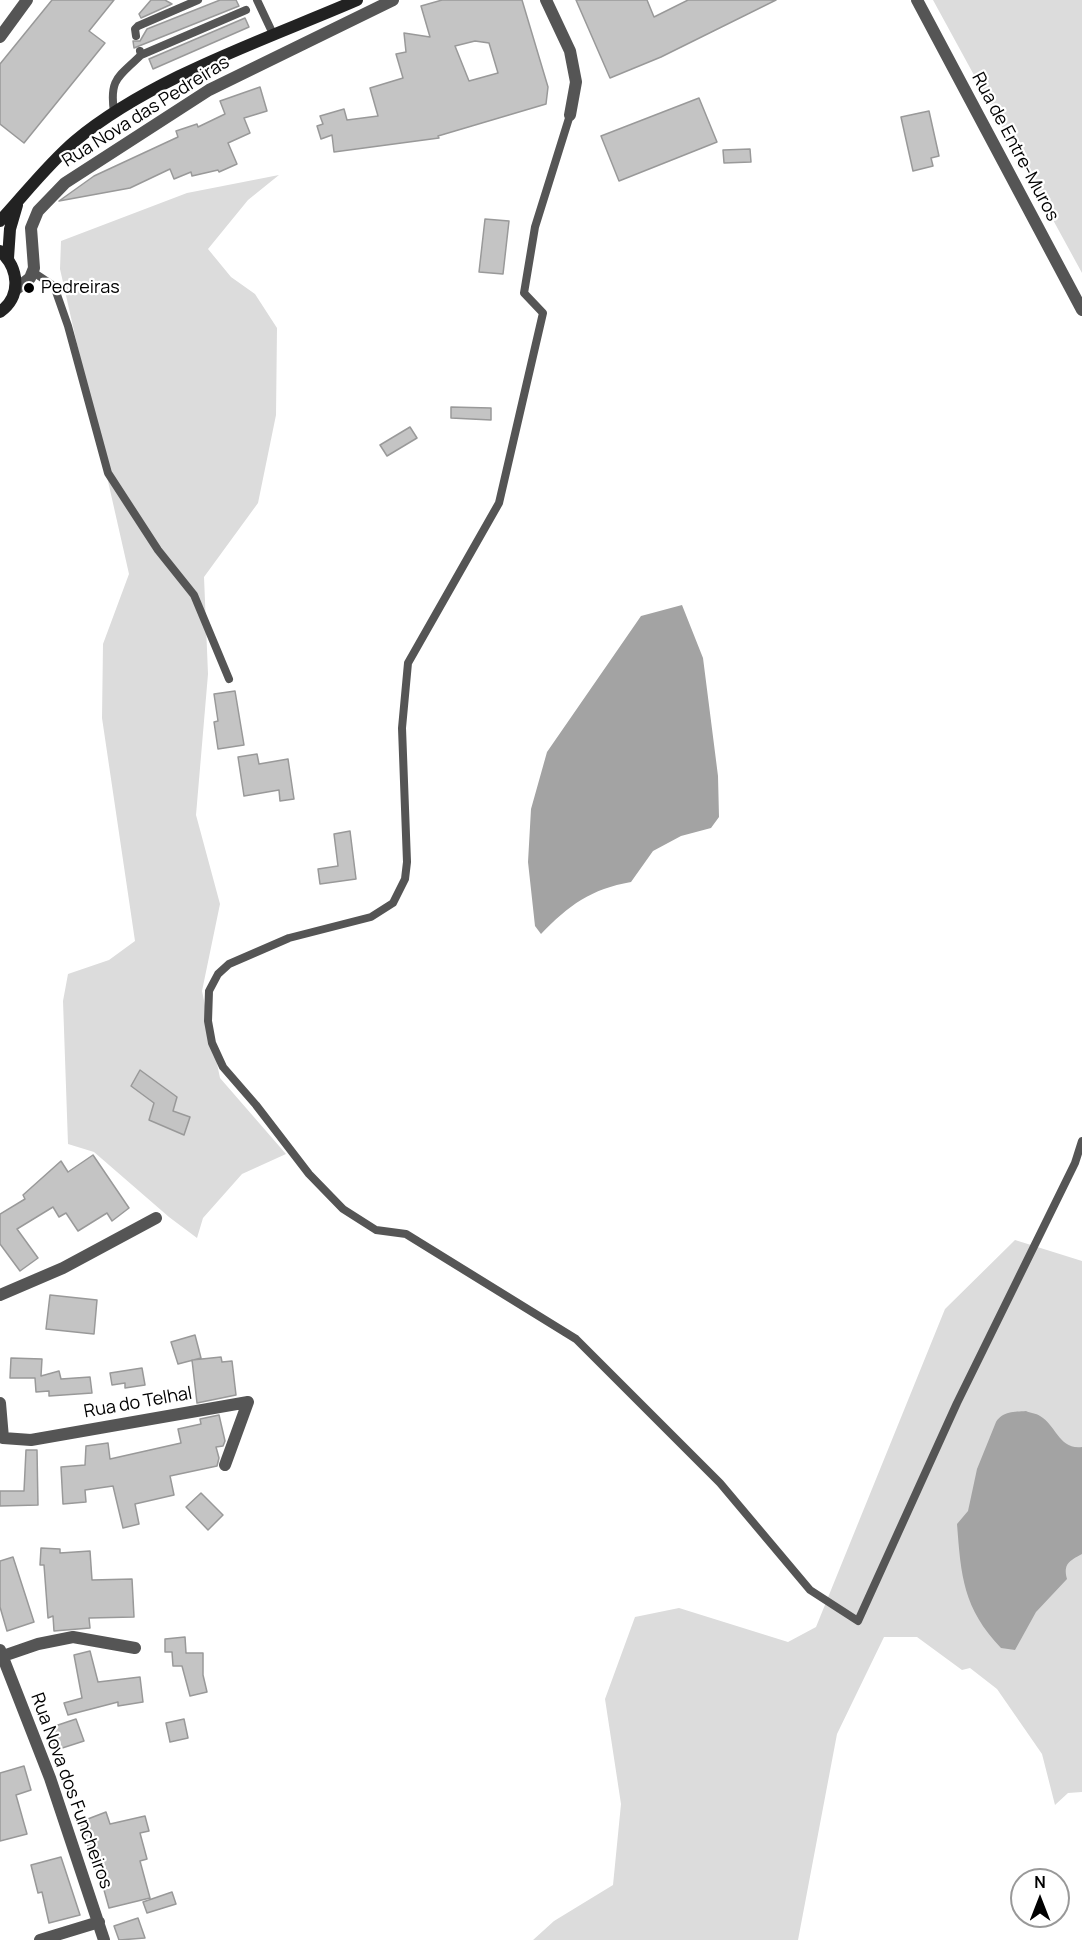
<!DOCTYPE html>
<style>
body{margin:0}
#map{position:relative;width:1082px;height:1940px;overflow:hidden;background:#fff;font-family:Manrope,sans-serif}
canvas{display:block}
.north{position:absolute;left:1010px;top:1868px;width:60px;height:60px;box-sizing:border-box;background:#fff;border:2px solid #999;border-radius:50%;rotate:0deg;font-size:16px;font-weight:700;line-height:24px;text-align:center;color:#000}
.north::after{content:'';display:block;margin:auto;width:21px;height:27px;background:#000;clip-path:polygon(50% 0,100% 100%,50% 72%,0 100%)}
</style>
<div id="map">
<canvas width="1082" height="1940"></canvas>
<div class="north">N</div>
</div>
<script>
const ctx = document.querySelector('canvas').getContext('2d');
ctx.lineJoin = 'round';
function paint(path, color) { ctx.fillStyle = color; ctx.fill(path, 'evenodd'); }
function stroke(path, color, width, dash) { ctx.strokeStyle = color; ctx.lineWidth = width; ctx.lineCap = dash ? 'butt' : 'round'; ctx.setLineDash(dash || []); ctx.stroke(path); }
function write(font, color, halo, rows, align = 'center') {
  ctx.font = font + ' Manrope,sans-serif'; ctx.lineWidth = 4.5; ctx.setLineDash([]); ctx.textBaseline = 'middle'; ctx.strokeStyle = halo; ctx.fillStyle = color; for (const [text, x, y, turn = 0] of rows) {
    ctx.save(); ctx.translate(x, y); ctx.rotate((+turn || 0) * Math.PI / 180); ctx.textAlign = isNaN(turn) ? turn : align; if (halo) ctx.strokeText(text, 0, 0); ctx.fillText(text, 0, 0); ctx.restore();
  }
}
const green = new Path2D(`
 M933,0H1082V273Z
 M279,175L248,200L208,249L231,277L255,294L277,328L276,415L258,503L204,577L208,674L196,815L220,904L202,991L220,1078L286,1154L242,1174L203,1218L197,1238L169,1217L94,1152L68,1144L63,1001L68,974L109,960L135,941L102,718L103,644L129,574L60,269L61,241L187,193Z
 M1015,1240L1082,1261V1792L1068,1793L1055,1805L1042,1754L997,1689L970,1668L962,1670L917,1637H884L837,1734L798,1940H533L554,1921L613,1885L621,1804L605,1699L635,1617L679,1608L788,1642L816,1627L945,1309Z`);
const water = new Path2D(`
 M682,605L703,658L718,776L719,817L711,828L681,836L653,851L631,882C591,889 569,905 541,934L535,926L528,862L531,809L547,752L641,616Z
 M1026,1411C1030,1413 1036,1413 1040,1416C1056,1425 1059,1450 1082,1447V1554C1069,1561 1063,1564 1067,1579L1036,1612L1015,1650L1001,1648C963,1608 961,1576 957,1524L968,1511L977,1469L996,1422C1003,1411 1014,1412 1026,1411Z`);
const building = new Path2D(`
 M52,0H114L89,31L105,43L24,143L0,124V64Z
 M151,0H165L172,4L141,18L139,14Z
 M220,0H236L239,6L134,48L133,41H140L147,29Z
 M442,0H522L548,87L546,104L438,136L439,138L334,152L332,135L321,139L317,126L323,124L320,116L344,109L347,120L378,116L370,88L403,78L396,54L406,52L404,33L430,37L421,6ZM475,41L489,43L498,73L469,81L455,46Z
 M576,0H647L654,17L688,0H776L661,57L610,78Z
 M245,18L249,27L153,69L149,59Z
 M260,87L267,111L244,118L250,133L228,143L237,164L219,172L218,170L192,176L191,172L174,179L170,169L130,188L59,201L94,176L178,137L176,131L197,124L198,127L225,114L220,101Z
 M699,98L717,142L619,181L601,136Z
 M929,111L939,156L931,158L933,166L913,171L901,117Z
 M750,149L751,162L724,163L723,150Z
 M485,219L509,221L503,274L479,272Z
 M451,407L491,408V420L451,418Z
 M410,427L417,438L387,456L380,445Z
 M235,691L244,745L218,749L214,722L218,721L214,694Z
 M257,754L259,764L288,759L294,799L280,801L279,790L244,796L238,757Z
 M350,831L356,879L320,884L318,869L338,866L334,834Z
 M140,1070L177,1097L173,1111L190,1117L184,1135L149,1120L154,1103L131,1086Z
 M93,1155L129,1208L112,1221L107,1213L78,1231L66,1213L59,1217L53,1207L17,1229L38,1258L20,1271L0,1244V1214L25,1199L23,1195L61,1161L68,1172Z
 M50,1295L97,1300L94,1334L46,1329Z
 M195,1335L201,1358L178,1364L171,1342Z
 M221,1357L222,1362L232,1361L236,1395L197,1403L192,1360Z
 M11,1358L42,1359L41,1376L59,1371L61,1379L90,1377L92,1393L49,1396V1391L36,1392L35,1378H10Z
 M142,1368L145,1385L125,1388V1383L112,1385L110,1373Z
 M219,1415L225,1441L223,1446L216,1447L219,1458L217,1466L170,1476L174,1495L135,1504L139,1524L123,1528L113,1486L85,1490L86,1502L63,1504L61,1467L85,1465L86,1446L108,1443L110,1459L181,1443L178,1429L201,1424L200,1419Z
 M26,1450H37L38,1505L0,1506V1491H24Z
 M201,1493L223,1515L208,1530L186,1507Z
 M41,1548L60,1549V1553L90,1551L92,1580L132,1579L134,1617L89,1618L90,1628L54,1631L53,1616L48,1618L44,1565H40Z
 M13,1557L34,1622L7,1631L0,1607V1561Z
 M185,1637L186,1653H203V1675L207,1692L190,1696L182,1666H173L172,1652H165V1639Z
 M90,1651L98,1682L140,1677L143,1702L118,1706V1702L68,1715L64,1703L82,1698L74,1655Z
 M76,1719L84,1741L56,1750L49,1728Z
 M184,1719L188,1738L170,1742L166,1723Z
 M24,1766L31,1790L16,1795L27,1834L0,1841V1773Z
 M106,1812L110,1824L145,1816L149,1831L140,1833L147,1859L140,1861L150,1898L109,1908L99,1872L97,1873L80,1822Z
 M61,1857L80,1915L49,1923L42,1892L38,1893L31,1865Z
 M172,1892L176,1904L147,1913L143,1902Z
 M138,1918L145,1938L119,1940L114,1926Z`);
const service = new Path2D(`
 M257,0L274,36
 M136,36L135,29L138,26L198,0
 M141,55L246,10
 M114,112C109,78 119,77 141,55L140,51
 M570,115L535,227L524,293L543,313L499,503L408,663L402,728L407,862L405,879L393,903L371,917L289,938L229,964L218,974L209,991L208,1021L212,1043L223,1067L256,1105L309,1174L343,1209L376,1230L406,1234L576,1339L720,1483L810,1590L858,1621L957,1403L1075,1163L1082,1141
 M33,272L54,286L68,326L108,473L158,550L194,595L229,679`);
const minor = new Path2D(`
 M546,0L570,51L576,82L570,115
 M917,0L1082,310
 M15,290L30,278L34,268L31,228L38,211L65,183L209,90L393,0
 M0,1295L63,1268L156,1218
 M0,1403L3,1438L31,1440L248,1402L225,1465
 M0,1650L50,1778L104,1940
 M0,1657L38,1644L73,1637L135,1648
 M40,1940L99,1922`);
const tertiary = new Path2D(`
 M0,37L27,0`);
const secondary = new Path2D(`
 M0,221C24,195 48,164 75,141C152,77 265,40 357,0
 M0,251C19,268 22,296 0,312
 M8,258L10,229L17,205`);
const markers = [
 [29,288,6,"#000"]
];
const streetNames = [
 ["Rua Nova das Pedreiras",146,112,-32],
 ["Rua de Entre-Muros",1015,147,62],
 ["Rua do Telhal",138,1403,-10],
 ["Rua Nova dos Funcheiros",71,1791,70]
];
const poiNames = [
 ["Pedreiras",41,288]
];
paint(green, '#dcdcdc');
paint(water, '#a3a3a3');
paint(building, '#c4c4c4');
stroke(building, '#999', 1.5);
stroke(service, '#555', 8);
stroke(minor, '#555', 12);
stroke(tertiary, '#555', 12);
stroke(secondary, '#222', 12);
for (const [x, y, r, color] of markers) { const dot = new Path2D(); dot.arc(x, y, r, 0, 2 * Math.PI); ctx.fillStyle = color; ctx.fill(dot); stroke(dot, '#fff', 2); }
write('18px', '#000', '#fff', streetNames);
write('18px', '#000', '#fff', poiNames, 'left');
</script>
